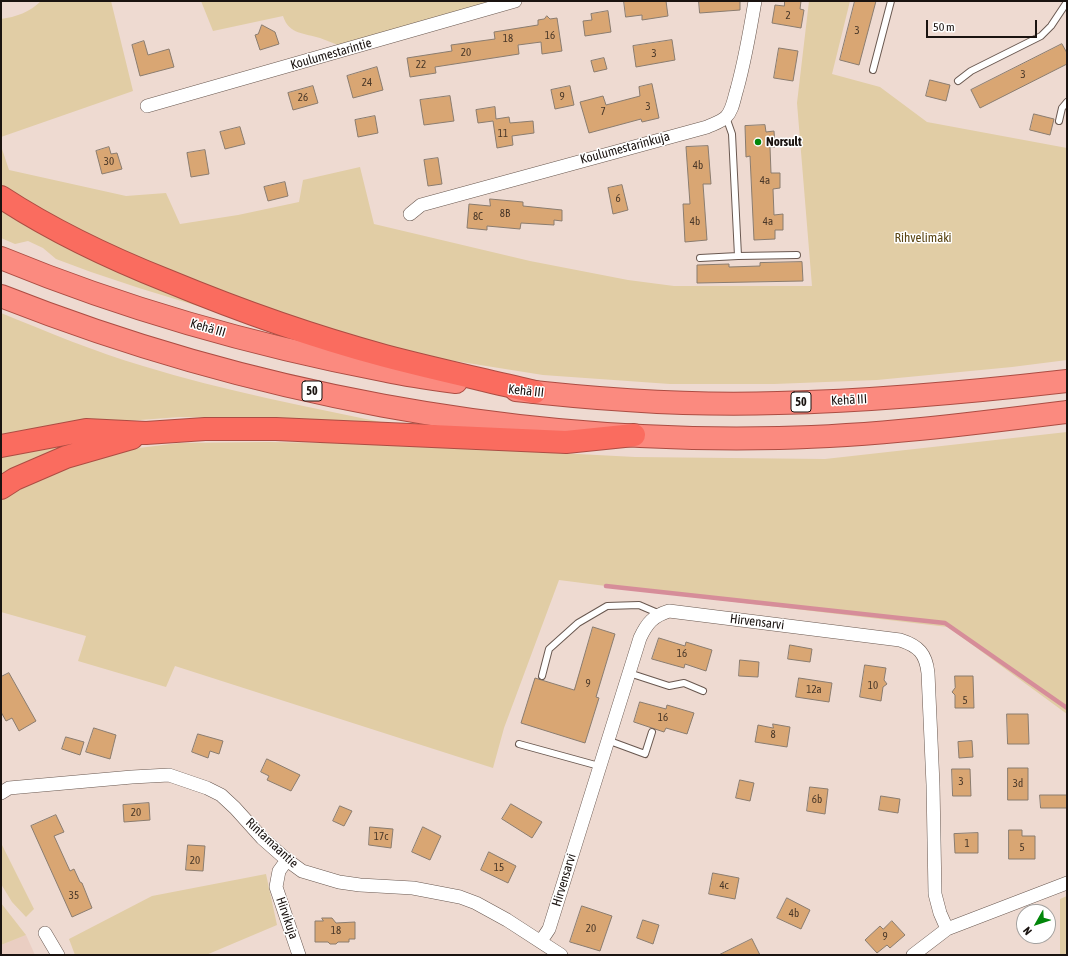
<!DOCTYPE html>
<meta charset="utf-8">
<style>
body{margin:0}
#map{position:relative;width:1068px;height:956px;overflow:hidden;background:#eedad1;font-family:"Asap Condensed",sans-serif}
canvas{display:block}
.frame{position:absolute;inset:0;border:2px solid #1a1310;pointer-events:none}
.north{position:absolute;left:1016px;top:904px;width:40px;height:40px;box-sizing:border-box;background:#fff;border:1px solid #a3a19f;border-radius:50%;rotate:231deg;font-size:11px;font-weight:700;line-height:16px;text-align:center;color:#1a1310}
.north::after{content:'';display:block;margin:auto;width:14px;height:18px;background:#02860a;clip-path:polygon(50% 0,100% 100%,50% 72%,0 100%)}
.scale{position:absolute;left:926px;top:20px;width:111px;height:18px;box-sizing:border-box;border:2px solid #1a1310;border-top:0;padding-left:5px;font-size:12px;line-height:14px;white-space:nowrap;color:#1a1310;-webkit-text-stroke:3px #fff;paint-order:stroke}
</style>
<div id="map">
<canvas width="1068" height="956"></canvas>
<div class="frame"></div>
<div class="north">N</div>
<div class="scale">50 m</div>
</div>
<script>
const ctx = document.querySelector('canvas').getContext('2d');
ctx.lineJoin = 'round';
function paint(path, color) { ctx.fillStyle = color; ctx.fill(path, 'evenodd'); }
function stroke(path, color, width, dash) { ctx.strokeStyle = color; ctx.lineWidth = width; ctx.lineCap = dash ? 'butt' : 'round'; ctx.setLineDash(dash || []); ctx.stroke(path); }
function write(font, color, halo, rows, align = 'center') {
  ctx.font = font + ' "Asap Condensed",sans-serif'; ctx.lineWidth = 3; ctx.setLineDash([]); ctx.textBaseline = 'middle'; ctx.strokeStyle = halo; ctx.fillStyle = color; for (const [text, x, y, turn = 0] of rows) {
    ctx.save(); ctx.translate(x, y); ctx.rotate((+turn || 0) * Math.PI / 180); ctx.textAlign = isNaN(turn) ? turn : align; if (halo) ctx.strokeText(text, 0, 0); ctx.fillText(text, 0, 0); ctx.restore();
  }
}
const built = new Path2D(`
 M26,935L35,955H1V945Z`);
const green = new Path2D(`
 M41,1H111L133,91L1,137V19C16,17 30,12 41,1Z
 M201,1H493L338,45C332,43 326,40 320,38C305,33 289,35 283,16L213,31Z
 M809,1H850L832,74L880,87L927,122L1067,148V360L1012,367L877,380L774,384H670L543,375L436,358L328,331L237,299L68,227L1,189V146L9,170L126,196L166,193L180,224L238,215L299,202L303,180L360,167L374,224L530,261L628,280L674,286H812L797,103Z
 M1,208L276,330L139,288L91,272L56,259L43,248L28,241L15,244L1,238Z
 M1,313C48,332 95,352 143,366C224,391 308,407 391,424L256,418L180,417L113,422L1,436Z
 M1067,432V714L948,627L676,595L559,580L504,728L493,768L175,666L166,687L78,661L86,636L1,612V496L16,487L107,452L179,443L269,442L387,444L635,457L825,459Z
 M73,445L1,476V457L40,449Z
 M1,843L34,909L26,917L12,902L1,884Z
 M266,874L277,925L206,955H75L69,939L152,896Z
 M1067,896V955H1060V899Z
 M1,903L26,935L1,945Z`);
const stream = new Path2D(`
 M606,586L945,623L1067,708`);
const building = new Path2D(`
 M624,1H666L668,16L642,20V15L626,17Z
 M699,1H740V10L700,13Z
 M785,1H801L800,9L804,10L801,28L772,23L775,5L784,6Z
 M855,1H876L859,65L840,60Z
 M608,11L611,32L585,36L583,21L592,20L591,14Z
 M547,16L550,19L557,18L562,51L542,54L541,42L518,45L519,54L435,67L436,73L410,77L407,58L452,51L451,45L495,39L494,32L538,25V20L544,19Z
 M262,25L275,32L279,44L260,50L255,35L258,34Z
 M672,40L675,60L636,67L633,46Z
 M144,41L148,55L169,49L174,67L140,76L132,45Z
 M1062,44L1067,53V64L980,108L971,90Z
 M779,48L798,51L793,81L774,78Z
 M604,58L607,69L594,72L591,61Z
 M377,67L383,90L353,98L347,76Z
 M930,80L950,85L946,101L926,96Z
 M652,84L659,118L642,122L641,119L589,133L580,102L603,96L606,105L640,96L639,87Z
 M313,86L318,103L293,110L288,93Z
 M570,86L574,105L555,109L551,90Z
 M450,96L454,121L424,125L420,100Z
 M495,107L496,119L509,117L510,123L533,121L534,133L512,136L513,145L497,148L493,121L478,123L476,110Z
 M1034,114L1054,119L1050,135L1030,130Z
 M375,116L378,133L358,137L355,120Z
 M765,125L766,132L774,131L775,147H770L771,173H780V188L773,189L774,215L783,214V230H775V239L754,240L750,156L746,157L745,126Z
 M240,127L245,144L225,149L220,132Z
 M708,146L711,184H703L707,240L685,242L683,204H690L686,147Z
 M109,147L111,154L117,153L122,169L102,174L96,151Z
 M205,150L209,174L191,177L187,153Z
 M438,158L442,184L428,186L424,160Z
 M285,182L288,196L268,201L264,187Z
 M622,185L628,210L613,214L608,188Z
 M490,199L523,202V206L562,210V221L554,220V225L521,223L520,229L487,226V230L467,228L469,204L490,206Z
 M802,262L803,281L697,283V265L729,264V267L760,266V263Z
 M593,627L615,634L596,697L599,698L585,743L521,723L535,678L574,690Z
 M659,638L685,646L686,642L712,650L706,671L685,664L684,668L652,659Z
 M790,645L812,649L810,662L788,659Z
 M740,660L759,662L758,677L739,676Z
 M865,665L886,668L884,680L887,684L883,687L881,701L860,697Z
 M9,673L36,721L19,731L12,718L6,721L1,712V677Z
 M955,676H973L974,708H955V695L952,692L955,688Z
 M799,678L832,683L829,702L796,697Z
 M640,702L666,709L667,705L694,713L687,734L666,728L664,732L634,722Z
 M1007,714H1028L1029,744H1008Z
 M773,724L790,727L787,747L755,742L758,725L773,728Z
 M94,728L116,735L110,759L86,752Z
 M198,734L223,741L219,754L210,751L208,758L192,752Z
 M66,737L84,742L80,755L62,749Z
 M972,741L973,757L959,758L958,742Z
 M267,759L300,775L291,791L267,780L269,776L261,772Z
 M1008,768H1028V800H1008Z
 M952,769H970L971,796H953Z
 M740,780L754,783L750,801L736,798Z
 M810,787L828,789L825,814L807,811Z
 M1040,795H1067V808H1041Z
 M881,796L900,799L898,813L879,810Z
 M149,803L150,820L124,822L123,805Z
 M511,804L542,822L532,838L502,819Z
 M340,806L352,811L344,826L333,821Z
 M56,815L64,832L54,836L70,871L74,869L80,882L82,883L92,908L72,917L31,826Z
 M370,827L393,829L391,848L369,845Z
 M423,827L441,836L430,860L412,852Z
 M1009,830H1022V836H1035V859H1009Z
 M978,833V853H955L954,834Z
 M188,845L205,846L203,871L186,870Z
 M489,852L516,866L508,883L481,870Z
 M713,873L739,878L735,899L709,894Z
 M787,898L810,910L801,929L777,918Z
 M582,906L612,916L600,951L570,942Z
 M322,918H332L336,923L355,922V939H349V942H338L336,944H330L328,942H315V921H323Z
 M643,920L659,925L653,944L637,938Z
 M892,921L905,935L890,948L887,945L877,953L865,940L880,926L883,929Z
 M752,939L760,955H719Z`);
const service = new Path2D(`
 M873,70L891,1
 M958,81L971,71L1041,36L1051,26L1067,2
 M1059,121L1062,108L1067,102
 M738,256L797,255
 M700,258L738,256L732,134L726,117
 M629,673L669,686L684,683L703,691
 M542,676L549,649L578,623L607,606L639,605L660,614
 M607,740L645,754L652,732
 M519,744L599,766`);
const minor = new Path2D(`
 M147,106L515,1
 M410,214L421,205L707,127C713,124 721,122 726,117C733,110 734,98 737,89C745,60 750,31 755,1
 M1,793L9,788L132,777L169,775L207,788L221,795L235,808L262,838L287,860L302,871L339,882L360,885L413,888L460,897L476,903L507,920L561,955
 M287,860L279,871L276,887L299,955
 M45,933L58,955
 M541,941L549,929L640,638C647,623 653,616 669,611L900,640C919,646 926,654 928,673L933,785L935,894L940,913L947,929
 M913,955L947,929L1067,883`);
const trunk = new Path2D(`
 M1,258C125,309 256,346 387,371C410,376 433,379 456,382
 M1,296C247,393 514,444 779,438C876,436 971,424 1067,412
 M516,390C603,400 691,406 778,403C875,401 971,392 1067,381`);
const motorway = new Path2D(`
 M1,197C53,231 110,258 168,281C238,310 311,336 385,356C434,369 485,380 535,392
 M1,446L86,430L146,433L205,429H276L566,442L634,435
 M1,488L15,479L66,457L132,438`);
const markers = [
 [758,142,4,"#02860a"]
];
const numberNames = [
 ["2",788,16],
 ["3",857,31],
 ["16",550,36],
 ["18",508,39],
 ["20",466,53],
 ["3",654,54],
 ["22",421,65],
 ["3",1023,75],
 ["24",367,83],
 ["9",562,97],
 ["26",303,98],
 ["3",648,107],
 ["7",603,112],
 ["11",503,134],
 ["30",109,162],
 ["4b",698,166],
 ["4a",765,181],
 ["6",618,199],
 ["8B",505,214],
 ["8C",478,217],
 ["4b",695,222],
 ["4a",768,222],
 ["16",682,654],
 ["9",588,684],
 ["10",873,686],
 ["12a",814,690],
 ["5",965,701],
 ["16",663,718],
 ["8",773,735],
 ["3",961,782],
 ["3d",1018,784],
 ["6b",817,800],
 ["20",136,813],
 ["17c",381,837],
 ["1",967,844],
 ["5",1022,848],
 ["20",195,861],
 ["15",499,868],
 ["4c",724,886],
 ["35",74,896],
 ["4b",794,914],
 ["20",591,929],
 ["18",336,931],
 ["9",885,937]
];
const shields = [
 [312,391,20],
 [801,402,20]
];
const shieldNames = [
 ["50",312,391],
 ["50",801,402]
];
const streetNames = [
 ["Koulumestarintie",331,54,-16],
 ["Koulumestarinkuja",625,148,-15],
 ["Kehä III",208,328,16],
 ["Kehä III",526,391,6],
 ["Kehä III",849,400,-3],
 ["Hirvensarvi",757,622,7],
 ["Rintamaantie",272,843,43],
 ["Hirvensarvi",564,880,-73],
 ["Hirvikuja",287,918,71]
];
const poiNames = [
 ["Norsult",766,142]
];
const parkNames = [
 ["Rihvelimäki",923,238]
];
paint(built, '#eacec2');
paint(green, '#e1cda5');
stroke(stream, '#d68d99', 4.5);
paint(building, '#d9a673');
stroke(building, '#8a7c6f', 1);
stroke(service, '#695850', 8);
stroke(minor, '#695850', 14);
stroke(trunk, '#ac4d43', 24);
stroke(motorway, '#ac4d43', 24);
stroke(service, '#fff', 6);
stroke(minor, '#fff', 13);
stroke(trunk, '#fb8a7f', 22);
stroke(motorway, '#fa6c5f', 22);
for (const [x, y, r, color] of markers) { const dot = new Path2D(); dot.arc(x, y, r, 0, 2 * Math.PI); ctx.fillStyle = color; ctx.fill(dot); stroke(dot, '#fff', 1.5); }
write('11px', '#4a3829', null, numberNames);
for (const [x, y, w] of shields) { const box = new Path2D(); box.roundRect(x - w / 2, y - 10, w, 20, 3); ctx.fillStyle = '#fff'; ctx.fill(box); stroke(box, '#1a1310', 1); }
write('bold 12px', '#1a1310', null, shieldNames);
write('13px', '#1a1310', '#fff', streetNames);
write('bold 13px', '#1a1310', '#fff', poiNames, 'left');
write('13px', '#5a4513', '#fff', parkNames);
</script>
